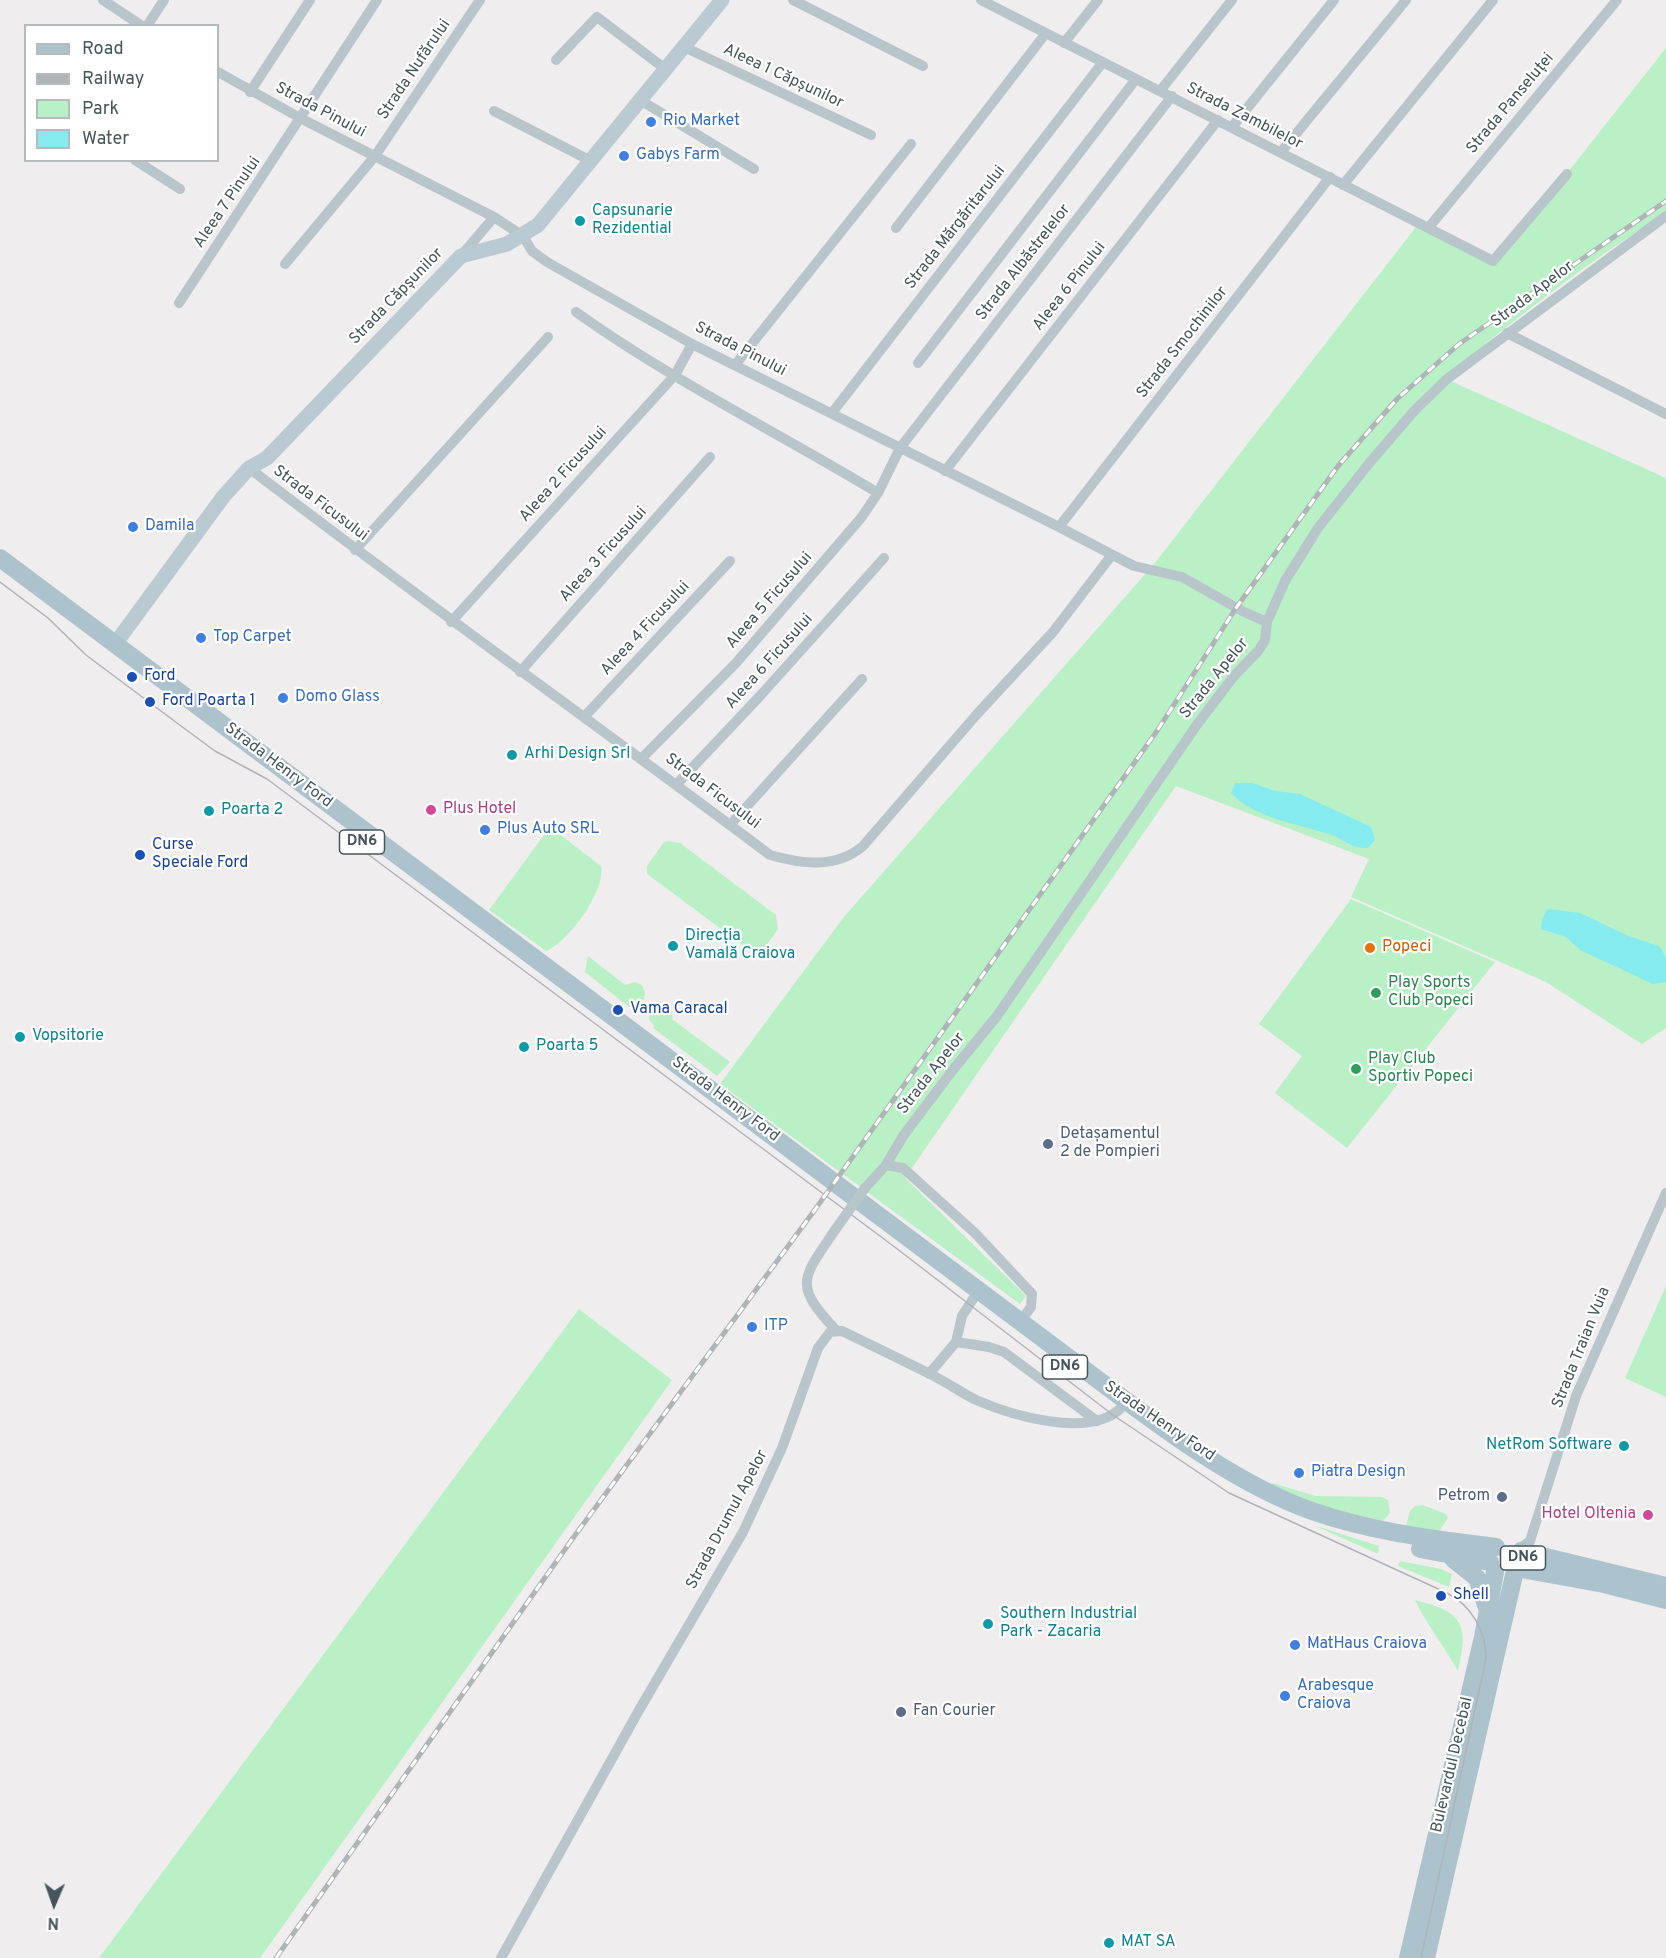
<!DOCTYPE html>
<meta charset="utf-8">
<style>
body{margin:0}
#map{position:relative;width:1666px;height:1958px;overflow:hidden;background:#f0edee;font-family:Overpass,sans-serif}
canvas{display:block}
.legend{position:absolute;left:24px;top:24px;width:195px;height:138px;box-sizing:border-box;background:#fff;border:2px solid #b5bbbd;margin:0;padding:8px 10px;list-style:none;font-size:18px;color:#45555b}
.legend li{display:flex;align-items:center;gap:12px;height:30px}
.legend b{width:30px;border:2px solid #b5bbbd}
.north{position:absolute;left:24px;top:1874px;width:60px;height:60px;-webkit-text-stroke:4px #fff;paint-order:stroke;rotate:182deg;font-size:16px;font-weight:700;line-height:24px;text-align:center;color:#45555b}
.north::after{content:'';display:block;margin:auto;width:21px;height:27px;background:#45555b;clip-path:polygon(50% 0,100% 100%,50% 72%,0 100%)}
</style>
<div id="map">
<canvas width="1666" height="1958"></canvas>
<ul class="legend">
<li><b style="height:8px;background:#acc3cd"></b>Road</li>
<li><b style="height:8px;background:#afb4b8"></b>Railway</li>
<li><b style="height:16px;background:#baf0c5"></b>Park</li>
<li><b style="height:16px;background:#86ebee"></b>Water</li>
</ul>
<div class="north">N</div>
</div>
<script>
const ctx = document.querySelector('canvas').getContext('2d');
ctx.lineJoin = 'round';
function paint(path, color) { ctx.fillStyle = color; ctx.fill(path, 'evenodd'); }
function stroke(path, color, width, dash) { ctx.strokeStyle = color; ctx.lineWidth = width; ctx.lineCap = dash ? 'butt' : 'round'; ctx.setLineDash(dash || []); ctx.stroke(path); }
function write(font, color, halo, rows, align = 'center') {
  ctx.font = font + ' Overpass,sans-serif'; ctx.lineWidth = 4.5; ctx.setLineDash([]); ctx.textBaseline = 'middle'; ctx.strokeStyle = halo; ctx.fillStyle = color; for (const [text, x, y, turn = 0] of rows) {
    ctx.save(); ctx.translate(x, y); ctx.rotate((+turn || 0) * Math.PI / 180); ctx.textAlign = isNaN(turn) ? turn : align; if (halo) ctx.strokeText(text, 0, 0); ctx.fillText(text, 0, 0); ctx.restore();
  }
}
const green = new Path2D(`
 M1666,48V213C1588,261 1515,319 1444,378L1666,478V1028L1642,1044L1546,982L1351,897L1369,859L1176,786L905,1178L1026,1296L1020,1304L720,1084L843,918L1154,564L1416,227L1499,259Z
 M550,827L601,866C606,890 569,942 546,951L489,910Z
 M669,841L680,843L776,915L778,929L766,946L752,952L647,874V866L664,842Z
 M1351,899L1495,962L1347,1148L1275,1093L1302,1056L1259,1024Z
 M588,956L625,985L635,982L642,985L645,993L644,999L629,1007L585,972Z
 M660,1002L670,1004L673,1020L730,1062L717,1076L653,1028L654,1025L649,1020C650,1012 653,1006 660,1002Z
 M1666,1286V1397L1625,1378Z
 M579,1309L672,1380L260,1958H99Z
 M1272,1483L1316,1496L1382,1497L1388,1500L1390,1513L1383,1521L1331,1509L1270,1485Z
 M1423,1505L1446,1514L1448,1518L1439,1531L1406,1526L1410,1511L1415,1506Z
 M1313,1525L1379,1546L1378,1554Z
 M1400,1561L1441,1569L1452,1574L1449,1587L1398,1566Z
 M1415,1600C1463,1612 1469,1624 1458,1671C1444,1646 1427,1625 1415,1600Z`);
const water = new Path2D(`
 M1235,783H1252L1276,791L1300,794L1371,827L1375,840L1368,848C1349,848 1346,840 1329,834C1298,824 1254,818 1231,793Z
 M1547,909L1580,913L1626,935L1659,946L1666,957V982L1653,984L1580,950L1566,937L1541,929L1542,920Z`);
const street = new Path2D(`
 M103,0L142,26
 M793,0L923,66
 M981,0L1493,261L1567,174
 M147,26L164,0
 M1064,43L1098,0
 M682,46L871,135
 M556,60L597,17L664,68
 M218,72L302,119L494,217L523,236L532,251L547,262L692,344L1059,527L1134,566L1182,577L1244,612L1267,622
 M1160,91L1232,0
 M250,92L310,0
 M640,100L754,169
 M494,111L589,160
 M1232,127L1334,0
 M1281,152L1406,0
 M135,160L180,189
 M1343,185L1493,0
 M1429,227L1617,0
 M896,228L1046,33
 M461,256L494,217
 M285,264L375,156L480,0
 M179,303L377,0
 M576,312C671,380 777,432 878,493
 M1507,333L1666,414
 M918,363L1136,79
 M735,365L911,144
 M832,413L1103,62
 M249,468C421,600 597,725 770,855C802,864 836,869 863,846L978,713L1053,632L1111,556
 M945,471L1218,120
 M1059,527L1330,177
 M355,550L548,337
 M451,622L675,375L692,344
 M520,672L710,457
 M584,717L730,561
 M642,758L736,663L861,518L878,493L900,448L1172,96
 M676,785L760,696L884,558
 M730,825L862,679
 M886,1165L903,1168L975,1233L1032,1294L1031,1307L1020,1322
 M865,1188L886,1165L903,1136L952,1071L997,1016L1196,726L1234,676L1259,650L1265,640L1267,622L1285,581L1318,528L1371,461L1415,410L1447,379L1666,216
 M835,1230C803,1278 792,1284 836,1330
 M956,1342L989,1347L1004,1352L1097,1421
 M929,1374L956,1342L962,1316L973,1299
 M1519,1549L1530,1541L1576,1396L1666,1193
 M501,1958L638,1712L743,1532L782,1448L818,1348L830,1332L842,1331C871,1345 900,1359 928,1373C945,1381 960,1392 976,1400C1013,1416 1088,1438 1120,1409`);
const secondary = new Path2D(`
 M115,644L223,497L249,468L267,458L461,256L507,244L538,225L722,0`);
const primary = new Path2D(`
 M0,558L1109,1388C1169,1433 1241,1486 1312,1511C1372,1532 1433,1539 1496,1547
 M1420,1549L1490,1562
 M1521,1551L1666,1586
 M1453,1559L1477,1578L1487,1608
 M1521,1569L1604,1584L1666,1600
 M1408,1958L1483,1637L1495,1572
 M1426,1958L1514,1575`);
const tram = new Path2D(`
 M0,582L48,618L86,655L181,726L215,751L267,779L896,1248L1113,1415L1229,1493L1447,1593C1471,1605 1487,1632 1486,1659L1421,1958`);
const rail = new Path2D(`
 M276,1958L573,1538L814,1211L1157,731L1236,608L1338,466L1397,399L1459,344L1666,201`);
const streetBridge = new Path2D(`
 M835,1230L865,1188`);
const markers = [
 [651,122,6,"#3f7fe0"],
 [624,156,6,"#3f7fe0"],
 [580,221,6,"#0f9aa8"],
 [133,527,6,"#3f7fe0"],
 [201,638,6,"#3f7fe0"],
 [132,677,6,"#1a4fb4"],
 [283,698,6,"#3f7fe0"],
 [150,702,6,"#1a4fb4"],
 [512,755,6,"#0f9aa8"],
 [431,810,6,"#d1479c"],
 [209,811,6,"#0f9aa8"],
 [485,830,6,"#3f7fe0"],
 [140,855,6,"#1a4fb4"],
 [673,946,6,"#0f9aa8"],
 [1370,948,6,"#e8710a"],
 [1376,993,6,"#2e9e5b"],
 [618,1010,6,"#1a4fb4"],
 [20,1037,6,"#0f9aa8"],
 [524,1047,6,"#0f9aa8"],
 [1356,1069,6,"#2e9e5b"],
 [1048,1144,6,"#5c6f8a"],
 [752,1327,6,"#3f7fe0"],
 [1624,1446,6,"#0f9aa8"],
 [1299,1473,6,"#3f7fe0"],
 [1502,1497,6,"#5c6f8a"],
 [1648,1515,6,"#d1479c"],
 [1441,1596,6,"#1a4fb4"],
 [988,1624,6,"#0f9aa8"],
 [1295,1645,6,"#3f7fe0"],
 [1285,1696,6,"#3f7fe0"],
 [901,1712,6,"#5c6f8a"],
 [1109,1943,6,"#0f9aa8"]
];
const shields = [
 [362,842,45],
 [1065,1367,45],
 [1523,1558,45]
];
const shieldNames = [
 ["DN6",362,842],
 ["DN6",1065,1367],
 ["DN6",1523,1558]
];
const streetNames = [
 ["Strada Nufărului",415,70,-56],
 ["Aleea 1 Căpșunilor",783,77,25],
 ["Strada Panseluței",1511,104,-50],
 ["Strada Pinului",320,111,28],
 ["Strada Zambilelor",1244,117,27],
 ["Aleea 7 Pinului",228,203,-56],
 ["Strada Mărgăritarului",956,228,-52],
 ["Strada Albăstrelelor",1024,263,-52],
 ["Aleea 6 Pinului",1070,287,-52],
 ["Strada Apelor",1533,295,-37],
 ["Strada Căpșunilor",397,297,-46],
 ["Strada Smochinilor",1183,343,-52],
 ["Strada Pinului",740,350,27],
 ["Aleea 2 Ficusului",564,475,-48],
 ["Strada Ficusului",320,504,37],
 ["Aleea 3 Ficusului",604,555,-48],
 ["Aleea 5 Ficusului",770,601,-49],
 ["Aleea 4 Ficusului",646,629,-47],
 ["Aleea 6 Ficusului",770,662,-48],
 ["Strada Apelor",1215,679,-51],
 ["Strada Henry Ford",278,766,37],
 ["Strada Ficusului",712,792,37],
 ["Strada Apelor",932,1074,-52],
 ["Strada Henry Ford",725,1100,37],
 ["Strada Traian Vuia",1582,1348,-68],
 ["Strada Henry Ford",1159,1422,34],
 ["Strada Drumul Apelor",728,1520,-62],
 ["Bulevardul Decebal",1453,1765,-77]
];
const shopNames = [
 ["Rio Market",663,122],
 ["Gabys Farm",636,156],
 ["Damila",145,527],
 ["Top Carpet",213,638],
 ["Domo Glass",295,698],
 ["Plus Auto SRL",497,830],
 ["ITP",764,1327],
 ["Piatra Design",1311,1473],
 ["MatHaus Craiova",1307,1645],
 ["Arabesque",1297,1687],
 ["Craiova",1297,1705]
];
const cultureNames = [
 ["Capsunarie",592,212],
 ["Rezidential",592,230],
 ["Arhi Design Srl",524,755],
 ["Poarta 2",221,811],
 ["Direcția",685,937],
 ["Vamală Craiova",685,955],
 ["Vopsitorie",32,1037],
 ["Poarta 5",536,1047],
 ["NetRom Software",1612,1446,"right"],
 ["Southern Industrial",1000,1615],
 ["Park - Zacaria",1000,1633],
 ["MAT SA",1121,1943]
];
const transitNames = [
 ["Ford",144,677],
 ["Ford Poarta 1",162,702],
 ["Curse",152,846],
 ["Speciale Ford",152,864],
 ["Vama Caracal",630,1010],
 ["Shell",1453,1596]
];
const hotelNames = [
 ["Plus Hotel",443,810],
 ["Hotel Oltenia",1636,1515,"right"]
];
const foodNames = [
 ["Popeci",1382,948]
];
const leisureNames = [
 ["Play Sports",1388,984],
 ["Club Popeci",1388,1002],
 ["Play Club",1368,1060],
 ["Sportiv Popeci",1368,1078]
];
const serviceNames = [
 ["Detașamentul",1060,1135],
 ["2 de Pompieri",1060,1153],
 ["Petrom",1490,1497,"right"],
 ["Fan Courier",913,1712]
];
paint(green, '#baf0c5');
paint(water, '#86ebee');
stroke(street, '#b8c5cb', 10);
stroke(secondary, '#bacad2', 15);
stroke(primary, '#acc3cd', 18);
stroke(tram, '#afb4b8', 1.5);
stroke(rail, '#afb4b8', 5);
stroke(rail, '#fff', 3, [9]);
stroke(streetBridge, '#b8c5cb', 10);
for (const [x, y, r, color] of markers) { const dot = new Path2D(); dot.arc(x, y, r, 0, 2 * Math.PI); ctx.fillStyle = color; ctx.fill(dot); stroke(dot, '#fff', 2); }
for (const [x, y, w] of shields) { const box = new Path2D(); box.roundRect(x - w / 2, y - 12, w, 24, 4.5); ctx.fillStyle = '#fff'; ctx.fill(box); stroke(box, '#45555b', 1.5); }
write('bold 15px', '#45555b', null, shieldNames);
write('16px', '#45555b', '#fff', streetNames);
write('16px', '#366cbe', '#fff', shopNames, 'left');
write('16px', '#0d838f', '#fff', cultureNames, 'left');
write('16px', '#164399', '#fff', transitNames, 'left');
write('16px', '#b23c85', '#fff', hotelNames, 'left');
write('16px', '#c56008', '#fff', foodNames, 'left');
write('16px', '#27864d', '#fff', leisureNames, 'left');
write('16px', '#4e5e75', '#fff', serviceNames, 'left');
</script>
